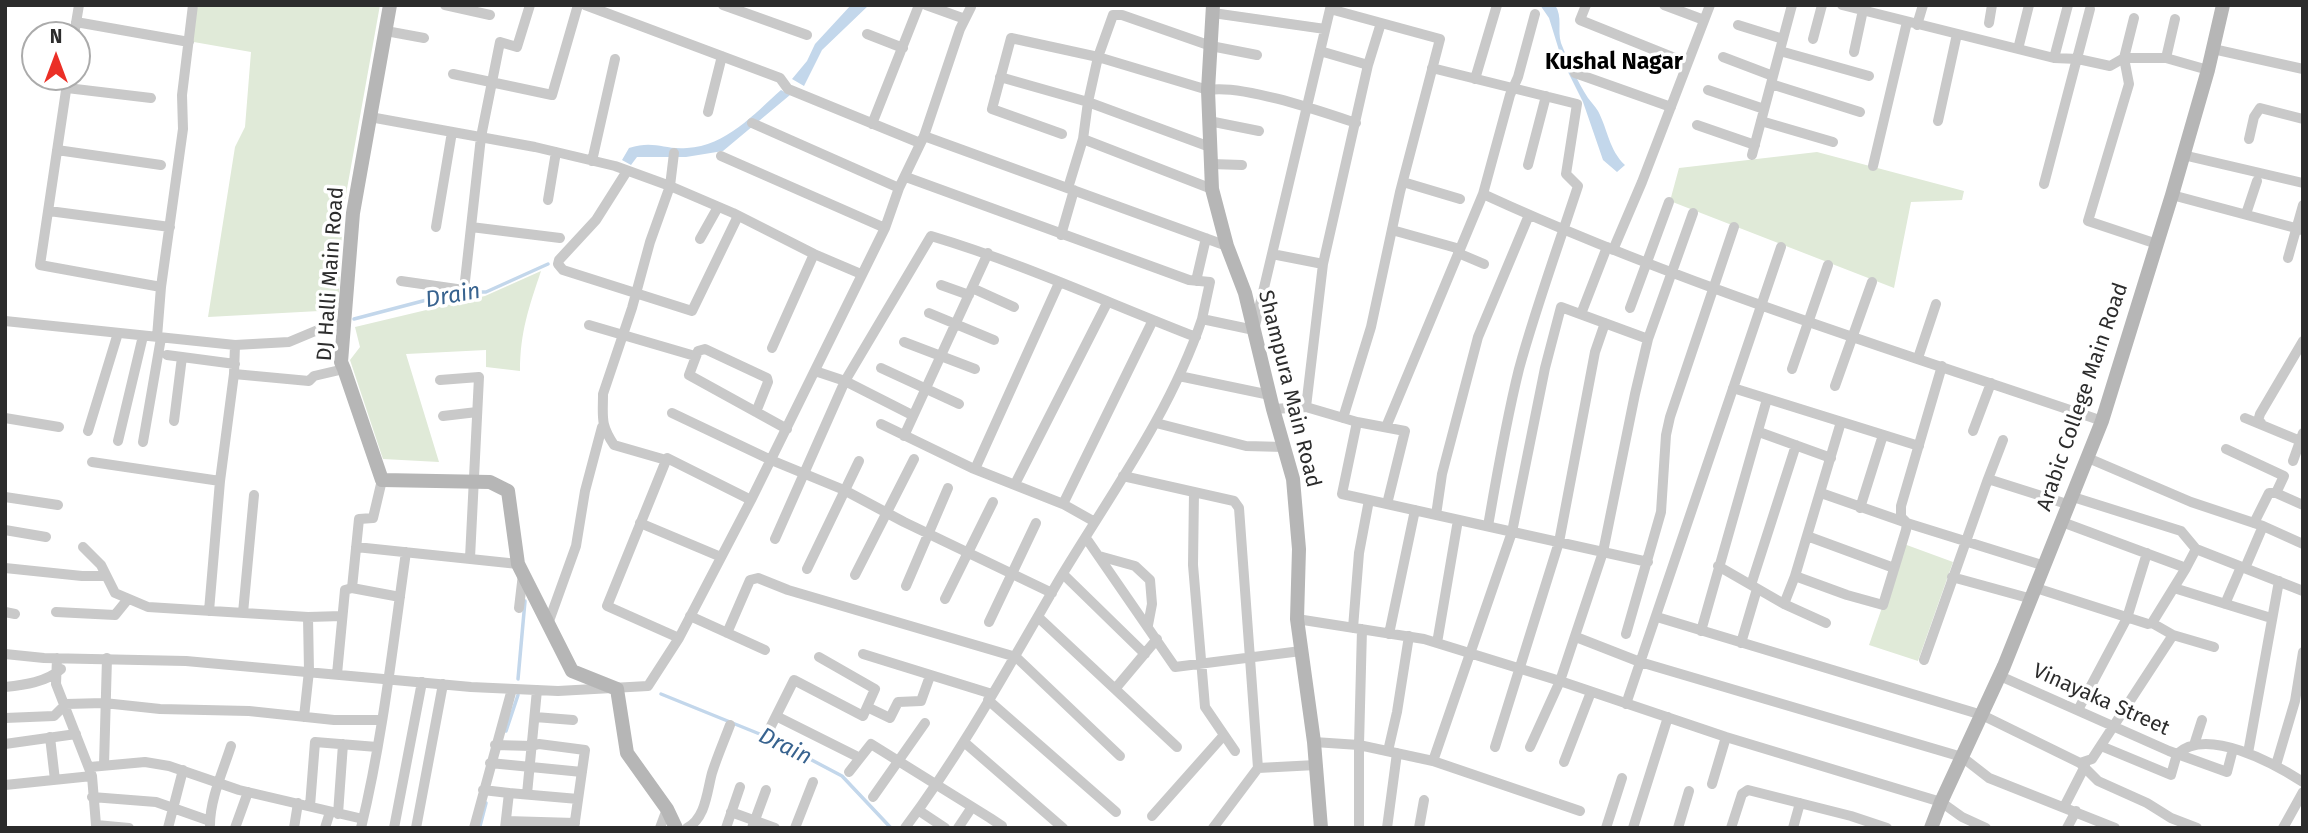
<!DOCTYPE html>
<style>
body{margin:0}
#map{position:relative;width:2308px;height:833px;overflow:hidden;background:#fff;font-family:"Fira Sans",sans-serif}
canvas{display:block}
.frame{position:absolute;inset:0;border:7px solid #2c2c2c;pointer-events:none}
.north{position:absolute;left:21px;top:21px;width:70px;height:70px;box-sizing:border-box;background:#fff;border:2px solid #ababab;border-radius:50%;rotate:0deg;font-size:19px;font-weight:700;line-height:28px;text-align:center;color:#2c2c2c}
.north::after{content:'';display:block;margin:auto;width:24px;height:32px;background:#eb2f26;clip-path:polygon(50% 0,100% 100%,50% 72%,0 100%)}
</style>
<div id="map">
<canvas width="2308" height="833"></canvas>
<div class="frame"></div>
<div class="north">N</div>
</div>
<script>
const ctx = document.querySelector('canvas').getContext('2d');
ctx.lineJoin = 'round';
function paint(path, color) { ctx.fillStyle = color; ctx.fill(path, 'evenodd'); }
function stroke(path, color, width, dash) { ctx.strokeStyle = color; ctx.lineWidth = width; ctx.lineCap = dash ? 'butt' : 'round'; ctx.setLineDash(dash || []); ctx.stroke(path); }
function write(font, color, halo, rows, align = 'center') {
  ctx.font = font + ' "Fira Sans",sans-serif'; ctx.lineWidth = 7; ctx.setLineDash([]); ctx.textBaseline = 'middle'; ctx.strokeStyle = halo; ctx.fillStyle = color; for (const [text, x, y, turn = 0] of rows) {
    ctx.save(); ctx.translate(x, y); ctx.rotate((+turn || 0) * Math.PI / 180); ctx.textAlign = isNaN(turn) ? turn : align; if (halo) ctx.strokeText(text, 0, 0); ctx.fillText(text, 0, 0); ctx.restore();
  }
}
const green = new Path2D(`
 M198,5H380L343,211L338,310L208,317L235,147L245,127L251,52L188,41Z
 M1817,152L1964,191L1962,200L1911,202L1894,288L1670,201L1679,168Z
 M541,271C529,307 520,332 520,371L486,367V350L406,354L439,462L383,459L350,360L360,347L355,327L485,296Z
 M1904,544L1953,562L1918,661L1869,645Z`);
const water = new Path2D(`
 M851,5H869L822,50L804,86L792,79L807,61L815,44Z
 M1540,5H1555C1563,17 1557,30 1561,43C1568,61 1577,81 1588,98C1591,102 1595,106 1598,111C1608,130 1609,150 1625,165L1617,172L1603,160L1583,102L1562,60L1549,18Z
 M781,90L790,95L723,151L686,157H637L631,165L622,160L629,148C655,140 663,150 687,148C726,146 754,114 781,90Z`);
const stream = new Path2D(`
 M465,292H486L548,264
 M354,319L457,292
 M518,679L525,601
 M661,694L772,739L842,776L891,828
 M506,731L518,695
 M480,826L486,803`);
const street = new Path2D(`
 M445,5L490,15
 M585,5L780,78L788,89L920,143
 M723,5L807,35
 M926,5L965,19
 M1586,5L1580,20L1687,63
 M1664,5L1704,20
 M1842,5L2054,58L2078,59L2110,66L2124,58H2166L2208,70
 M1330,9L1440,39L1400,192L1371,327L1343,418
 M1213,13L1325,29
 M2134,18L2124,58L2129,84L2088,221L2157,244
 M76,22L189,42
 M1989,23L1992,5
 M1738,25L1783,39
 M1917,25L1923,5
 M386,31L424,38
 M867,34L903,48
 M74,35L79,5
 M1813,39L1822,5
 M2018,49L2029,5
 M2213,49L2303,69
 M1320,51L1368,65
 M1780,51L1869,76
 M1854,52L1863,10
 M1723,57L1773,76
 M2054,58L2068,5
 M2166,58L2175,19
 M1432,68L1577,104L1566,174L1578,186C1558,247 1536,307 1519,369C1506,421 1497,474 1488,526
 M1575,73L1671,107
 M453,74L552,95L578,5
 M68,77L40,265L161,287
 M1000,77L1088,102L1210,147
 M1475,79L1497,5
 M1771,84L1860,112
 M67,88L151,98
 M1708,90L1764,109
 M708,112L722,56
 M370,117L535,147L615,166L670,186L733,213L814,254L861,274
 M1209,121L1259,131
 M1761,121L1833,142
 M1938,121L1957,34
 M752,123L899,188
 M872,124L919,5
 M1697,125L1755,145
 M1062,134L992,109L1011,38L1098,57L1208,90C1242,84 1320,111 1356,123
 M924,136L1227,246
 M1083,139L1212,189
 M2249,139L2254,117L2260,108L2303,119
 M57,150L161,165
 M1752,155L1792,5
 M2183,155L2303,183
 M721,156L885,228
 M592,161L615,59
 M1211,164L1242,165
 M1528,165L1546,96
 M1873,166L1907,22
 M627,171L596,220L559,260L558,264L563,270L692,311L738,216
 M906,177L1189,280L1210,282L1202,319
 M1403,182L1460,199
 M2044,184L2090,9
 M1068,188L1083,139L1088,102L1098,57L1113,15H1122L1211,46L1257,55
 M1483,194C1683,286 1894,350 2102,421
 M2172,195L2303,230
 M548,200L556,152
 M49,211L170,227
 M2246,214L2257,181
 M436,227L452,132
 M471,227L560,238
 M1392,230L1460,249
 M1061,235L1074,190
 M700,239L718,207
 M1613,250L1642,182L1710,5
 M1458,253L1484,264
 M1272,254L1323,264
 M2288,258L2303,205
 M401,281L464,290L481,137L500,42L517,47L530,5
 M1196,281L1206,238
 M941,285L969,295
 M972,288L1014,307
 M1630,308L1669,202
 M929,313L994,340
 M1581,314L1607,247
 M5,321L235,345L289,342L344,319
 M589,325L695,356
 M157,337L161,287L183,129L182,95L193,5
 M904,342L975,369
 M772,348L814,254
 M167,355L235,364
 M1918,358L1936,304
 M881,368L959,404
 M1792,369L1828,265
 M815,371L845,381L912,415
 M234,374L309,381L314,376L344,369
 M1179,376L1270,395
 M440,380L479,377L470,558
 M1835,386L1872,282
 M1733,388L1919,446
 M1306,407L1323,264L1368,65L1381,23
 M1273,409L1306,407L1357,422L1405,431L1387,504
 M756,412L768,382L767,378L705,349L698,351L689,375L787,429
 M672,413L771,460L844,490L904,522L1052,593
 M443,416L477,412
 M5,418L59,427
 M2245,418L2303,442
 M174,421L182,357
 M1357,422L1342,494L1648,562
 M1841,422L1795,576L1847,595L1883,605L1906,530L1907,523L1901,517V506L1942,366
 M1156,423L1246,446L1284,447
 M2261,423L2258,421L2260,414L2303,341
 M881,424L972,468L1063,504L1095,522
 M1386,427L1483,194L1510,95L1518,77L1535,14
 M88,431L118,333
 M1973,431L1991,383
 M1759,432L1831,458
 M904,436L988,253
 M118,441L143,336
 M143,442L161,338
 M2226,449L2284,476L2276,493L2303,505
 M2088,458L2191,502L2263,526
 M666,460L614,445C600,424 603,418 603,394L632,308L650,242L670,186L674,153
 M2293,461L2303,433
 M92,462L220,481
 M975,469L1059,283
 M1123,476L1234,501L1239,508L1258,768L1213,828
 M1988,479L2003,440
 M1015,484L1107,303
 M1194,492L1193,565L1205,707L1235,751
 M1821,493L1907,523L2045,566
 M5,497L58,505
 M2073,497L2181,531L2196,549
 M1063,504L1153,320
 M1860,508L1883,435
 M1436,515L1442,474L1478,337L1529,215
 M2062,522L2186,568L2196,549L2303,591
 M640,523L721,557
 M2254,523L2269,493H2276
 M5,530L46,537
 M1807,536L1894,568
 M1086,538L1175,667L1301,651
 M775,539L845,381L931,236C1022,263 1108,303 1196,337
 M83,547L101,565L115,593L148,607L308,617L309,671L304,717
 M356,547L518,564
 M1099,556L1135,566L1150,580L1152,604L1148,625
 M1718,566L1784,604L1826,623
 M5,568L82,576H106
 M2245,568L2263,526L2303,544
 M807,569L859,461
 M1063,574L1145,654
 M855,575L914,459
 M1952,577L2032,599
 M1751,585L1796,445
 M906,586L948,488
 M352,588L400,597
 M2036,588L2148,624L2152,623L2186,568
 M2174,588L2271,618
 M945,599L993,502
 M1784,604L1795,576
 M2225,604L2241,567
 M519,608L523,574
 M209,611L220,481L234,374L235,345
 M5,612L15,614
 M56,612L115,615L128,599
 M243,613L254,495
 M690,616L765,650
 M308,617L342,616
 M1038,617L1177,747
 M1657,617L1982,715L2080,763L2098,781L2147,803L2171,818L2197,828
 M1297,619L1424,639L1560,681L1726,737L1941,802L1962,817L1986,828
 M549,621L576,546L585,491L602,427
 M989,622L1036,523
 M1353,628L1359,553L1369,500
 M1701,631L1767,399
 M727,633L750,580L758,578L788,590L1016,657L1120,756
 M1389,634L1415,510
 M1626,634L1661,512L1666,435L1670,417L1734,227
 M2173,635L2214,647
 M1576,637L1640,662L1962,757L1989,778L2115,828
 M679,638L607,606L667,458L751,500
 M1437,643L1458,520
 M1741,643L1757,589
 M5,654L44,658L186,661L471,687L558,691L648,686L679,638L751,500L885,228L899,188L924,136L960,29L971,7
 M863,654L992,694
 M57,658L56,684L92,776L96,825L129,828
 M1924,660L1988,479L2070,505
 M337,674L345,590L352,588L359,519L373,518L382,480
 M2000,676L2169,751L2227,772L2233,749
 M5,687C24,685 47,682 61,669
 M1115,689L1157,639
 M988,700L1116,812
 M1626,704L1781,247
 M867,707L890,718L898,702L921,701L930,676
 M2078,710L2127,618L2147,553
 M776,716L860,758
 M535,717L573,720
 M5,718L54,716L66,704L104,703L160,709L249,711L334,720H382
 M768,732L794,680L863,716L875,689L819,657
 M50,737L55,780
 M964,742L1063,828
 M1314,742L1359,745L1362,629
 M5,744L76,734
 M495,745L532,746L539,744L585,750L574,828
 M2194,745L2202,720
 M2101,746L2171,775L2177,754
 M1495,747L1559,542L1595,352L1605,323
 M1530,747L1560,681L1603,552L1635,394L1648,339L1693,213
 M1388,751L1397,712L1409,636
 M2248,753L2279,581
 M2177,754C2207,726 2275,764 2303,782
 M1433,761L1512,532L1545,368L1561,307L1648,339
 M1564,762L1591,692
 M490,763L582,772
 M2080,763L2092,759L2173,635L2152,623
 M104,765L107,658
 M2276,765L2295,701L2303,652
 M90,767L145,762L169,766L239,790L363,819
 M1258,768L1316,765
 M849,772L871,744L990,818L1002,826L1000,828
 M1712,784L1726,737
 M5,785L92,776
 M483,790L509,793
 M527,794L537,690
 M92,797L156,802L210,821
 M873,797L925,723
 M310,806L315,742L377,747
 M2064,807L2085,766
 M918,810L945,828
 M731,812L775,828
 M338,814L343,744
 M1152,816L1224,735
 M506,821L575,823
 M210,825C210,799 223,771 231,746
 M168,828L183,770
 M235,828L248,792
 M294,828L298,803
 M325,828L330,812
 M361,828C383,737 393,644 406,552
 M394,828L422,682
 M416,828L443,684
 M474,828L512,689
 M505,828L509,793L578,799
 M660,828L667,809
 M687,828C706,818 707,791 712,773C717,757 724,741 730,725
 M726,828L740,787
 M752,828L766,790
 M795,828L813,782
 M905,828C964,749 1010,664 1059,580C1110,495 1170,414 1202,319L1254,330L1331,5
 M958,828L972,807
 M1359,828V745L1433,761L1580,811
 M1387,828L1397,753
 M1419,828L1424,800
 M1606,828L1622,778
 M1633,828L1668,717
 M1678,828L1689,791
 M1731,828L1742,794L1748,790L1851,816L1887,828
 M1793,828L1800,803
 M2067,828L2076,811
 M2283,828L2303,792`);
const secondary = new Path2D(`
 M390,5L353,213L341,362L344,369L382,480L490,482L508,491L518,564L572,671L617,689L627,753L667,809L676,828
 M1213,5L1208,90L1212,189L1227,246L1245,293L1273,409L1293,479L1299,549L1297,619L1314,742L1321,828
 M1931,828L1941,802L2004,666L2102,421L2172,195L2208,70L2223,5`);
const streetNames = [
 ["DJ Halli Main Road",331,274,-86],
 ["Shampura Main Road",1289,389,76],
 ["Arabic College Main Road",2083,397,-71],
 ["Vinayaka Street",2101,700,24]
];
const neighbourhoodNames = [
 ["Kushal Nagar",1614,63]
];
const waterNames = [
 ["Drain",453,296,-10],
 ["Drain",785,747,26]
];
paint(green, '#e0ead8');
paint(water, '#c3d7eb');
stroke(stream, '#c3d7eb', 3.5);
stroke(street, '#c9c9c9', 10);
stroke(secondary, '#b6b6b6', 14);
write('21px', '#2c2c2c', '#fff', streetNames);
write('bold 23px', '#000', '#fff', neighbourhoodNames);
write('italic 23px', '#38638f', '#fff', waterNames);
</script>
